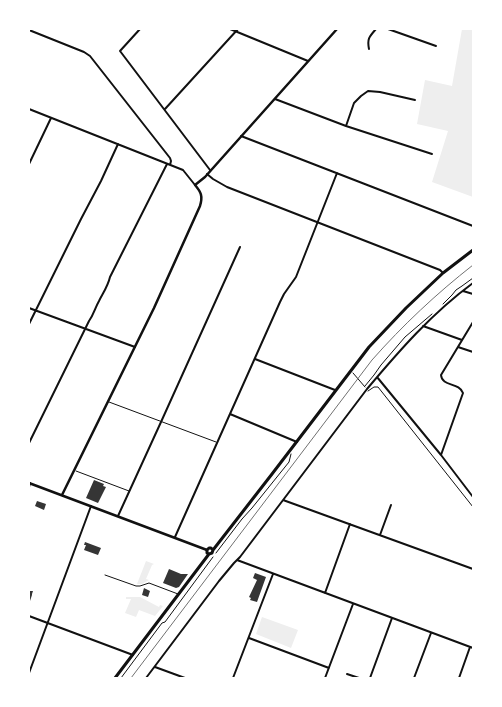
<!DOCTYPE html>
<style>
body{margin:0}
#map{position:relative;width:502px;height:707px;overflow:hidden;background:#fff;font-family:Quicksand,sans-serif}
canvas{display:block}
.frame{position:absolute;inset:0;border:30px solid #fff;pointer-events:none}
</style>
<div id="map">
<canvas width="502" height="707"></canvas>
<div class="frame"></div>
</div>
<script>
const ctx = document.querySelector('canvas').getContext('2d');
ctx.lineJoin = 'round';
function paint(path, color) { ctx.fillStyle = color; ctx.fill(path, 'evenodd'); }
function stroke(path, color, width, dash) { ctx.strokeStyle = color; ctx.lineWidth = width; ctx.lineCap = dash ? 'butt' : 'round'; ctx.setLineDash(dash || []); ctx.stroke(path); }
const green = new Path2D(`
 M462,29H473V197L432,182L448,131L417,124L425,80L452,86Z
 M146,561L154,564L152,565L146,579L149,580L142,584H137Z
 M126,597H140L159,607L160,605L163,606L155,616L139,610L136,617L125,613L131,599H126Z
 M262,617L298,630L291,648L256,634Z`);
const building = new Path2D(`
 M94,480L104,484L103,486L106,487L98,503L86,498Z
 M37,501L46,504L44,510L35,506Z
 M85,542L101,548L98,555L84,550L86,545H84Z
 M169,569L181,574H188L179,587L176,588L163,583Z
 M255,573L266,577L257,602L250,600L251,598L249,597L257,580L253,578Z
 M144,588L150,591L148,597L142,595Z
 M29,591H33L32,594V595L29,604Z`);
const path = new Path2D(`
 M443,304L452,295L456,290L462,286L473,278
 M353,373L365,387
 M365,386L374,375L381,365L405,337L432,314
 M368,391L374,387H378L473,507
 M216,553L242,519L252,508L289,462L291,454
 M121,678L162,623L165,622L213,557`);
const service = new Path2D(`
 M109,402L216,442
 M76,471L129,491
 M105,575L136,586H140L149,583L178,594`);
const minor = new Path2D(`
 M140,29L120,51L210,170
 M230,29L308,61
 M388,29L436,46
 M29,30L84,52L90,56L170,158L171,161L170,165
 M369,49C367,39 369,37 376,29
 M275,99L346,126L432,154
 M29,109L183,170L195,185
 M165,109L238,29
 M346,126L354,103L361,96L368,91L380,92L415,100
 M241,136L473,226
 M29,164L51,118
 M207,174L213,179L227,187L440,270L443,273
 M463,291L473,294
 M29,308L135,347
 M29,324L81,219L101,181L118,144
 M423,326L462,340
 M458,347L473,352
 M255,359L335,390
 M377,377L441,455L473,497
 M230,414L297,442
 M29,443L89,321C94,314 95,308 99,301C103,293 108,286 110,277L167,164
 M441,455L463,393C459,382 442,387 441,375L473,322
 M29,487L30,483
 M283,500L473,569
 M118,516L161,422L240,247
 M380,535L391,505
 M175,537L280,302L284,294L296,277L337,173
 M237,560L473,648
 M325,593L350,524
 M29,616L133,655
 M249,638L329,668
 M155,667L185,678
 M29,673L91,506
 M347,674L359,678
 M146,678L219,581L234,563L240,557L367,389C399,351 432,313 473,283
 M233,678L273,574
 M325,678L353,604
 M370,678L392,618
 M414,678L431,633
 M459,678L470,647`);
const tertiary = new Path2D(`
 M29,483L207,550
 M62,495L154,308L200,206C203,196 201,192 195,185L205,177L337,29`);
const secondary = new Path2D(`
 M213,550L272,474L369,347L406,308L443,273L473,250
 M115,678L209,554L212,553L213,550L211,548H209L207,550V553L209,554`);
const rail = new Path2D(`
 M131,678L372,360C403,325 436,294 473,265`);
paint(green, '#eee');
paint(building, '#353535');
stroke(path, '#111', 1);
stroke(service, '#111', 1);
stroke(minor, '#111', 2);
stroke(tertiary, '#111', 2.5);
stroke(secondary, '#111', 3);
stroke(rail, '#707070', 1);
</script>
